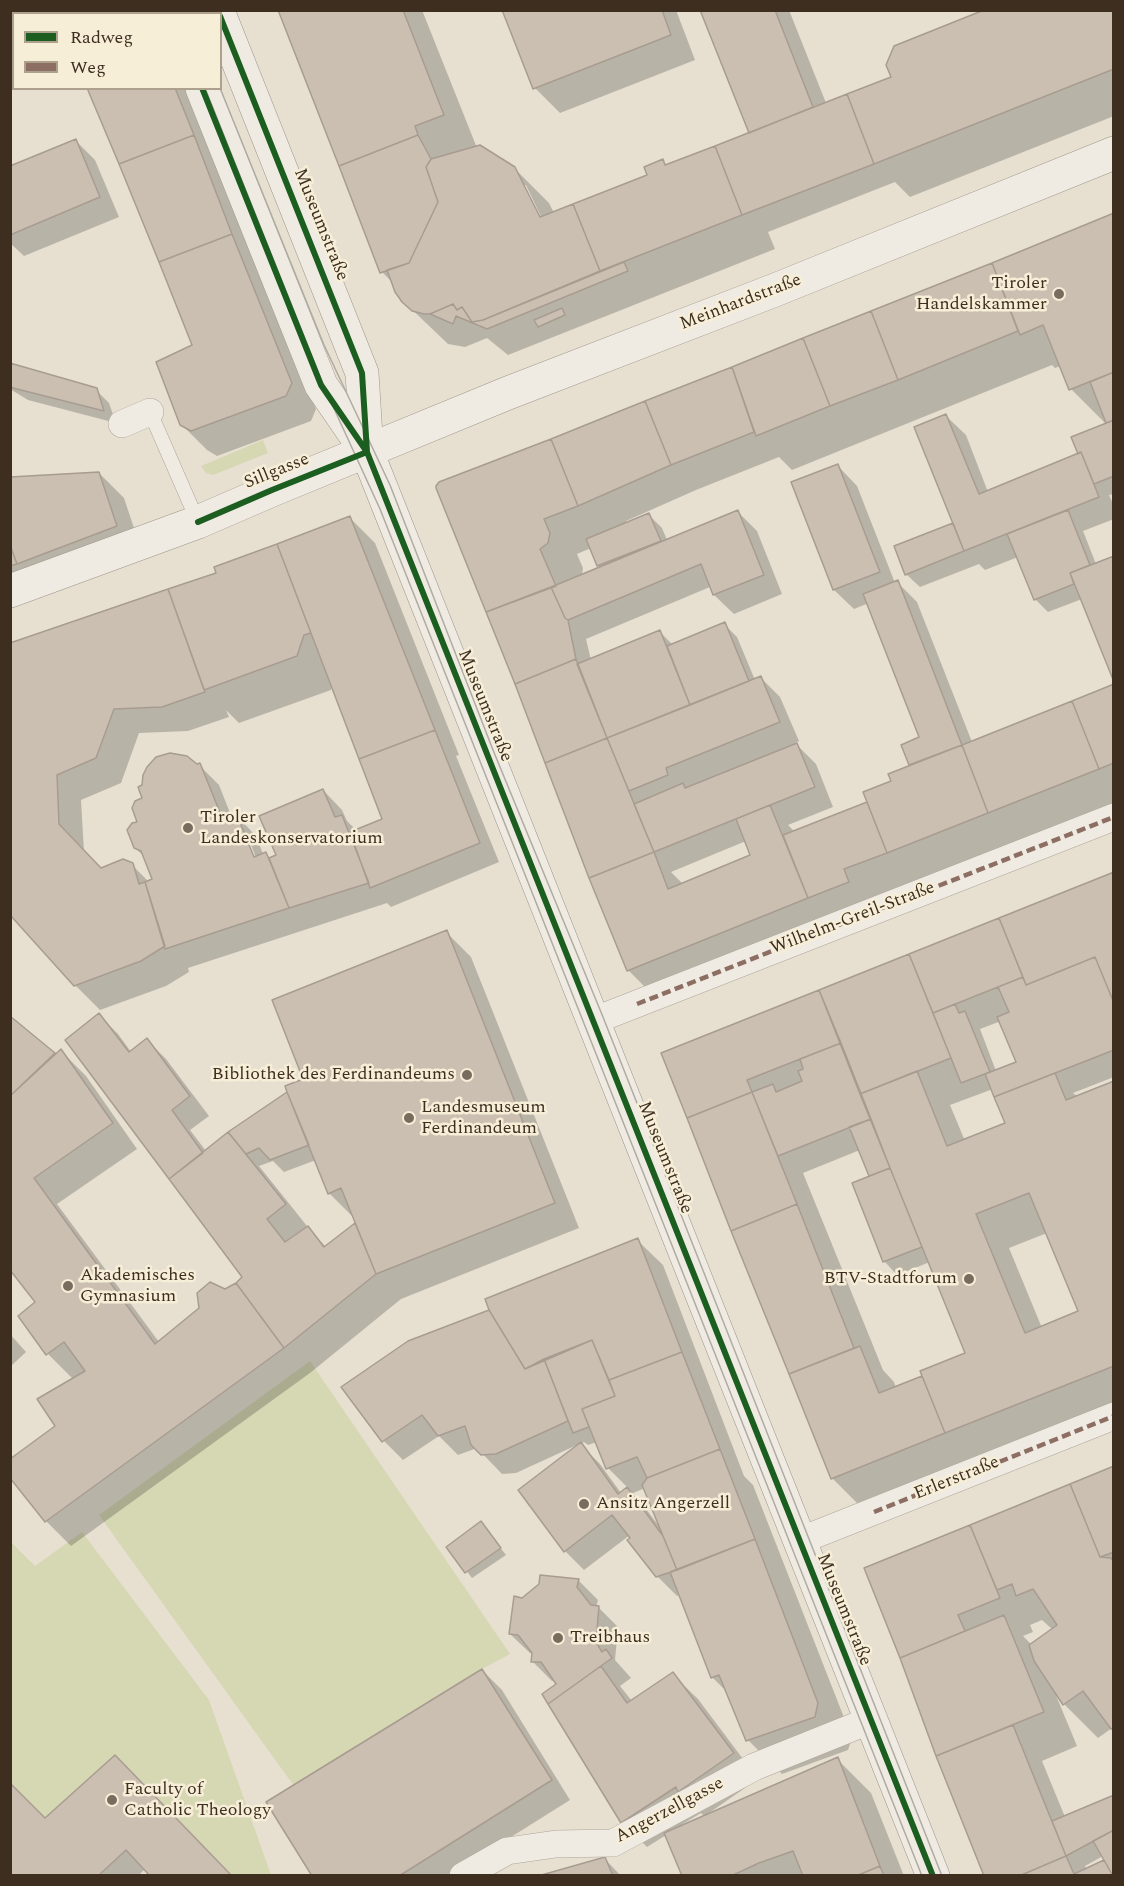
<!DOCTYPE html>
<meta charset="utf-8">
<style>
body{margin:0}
#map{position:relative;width:1124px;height:1886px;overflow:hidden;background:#e7e0d1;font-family:Spectral,serif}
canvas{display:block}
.frame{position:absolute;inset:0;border:12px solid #3d2e20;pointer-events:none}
.legend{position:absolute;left:12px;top:12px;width:210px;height:78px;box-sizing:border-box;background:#f7eed8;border:2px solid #ada18e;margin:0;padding:8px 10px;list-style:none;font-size:18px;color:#3d2e20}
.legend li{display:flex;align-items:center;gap:12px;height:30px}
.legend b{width:30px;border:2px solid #ada18e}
</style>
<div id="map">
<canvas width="1124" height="1886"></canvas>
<div class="frame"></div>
<ul class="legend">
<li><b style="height:8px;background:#1b5e20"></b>Radweg</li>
<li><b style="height:8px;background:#8d6e63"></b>Weg</li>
</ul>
</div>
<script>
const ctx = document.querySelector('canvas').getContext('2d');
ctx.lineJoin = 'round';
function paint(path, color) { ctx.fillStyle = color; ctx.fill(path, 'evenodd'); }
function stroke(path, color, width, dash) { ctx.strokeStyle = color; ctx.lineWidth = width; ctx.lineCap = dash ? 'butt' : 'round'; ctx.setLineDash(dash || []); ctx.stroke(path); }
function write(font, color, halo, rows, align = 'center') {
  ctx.font = font + ' Spectral,serif'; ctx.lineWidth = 5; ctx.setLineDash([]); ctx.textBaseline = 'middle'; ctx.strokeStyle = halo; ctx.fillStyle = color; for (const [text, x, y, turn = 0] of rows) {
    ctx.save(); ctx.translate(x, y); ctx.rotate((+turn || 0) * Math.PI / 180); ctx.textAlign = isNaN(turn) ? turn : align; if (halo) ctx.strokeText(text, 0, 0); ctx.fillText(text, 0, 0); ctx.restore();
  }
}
const green = new Path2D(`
 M263,440L268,453L213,475L206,473L201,466Z
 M310,1361L510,1654L482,1669L294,1786L99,1515Z
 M82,1532L209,1700L271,1875H232L115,1755L45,1818L11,1783L10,1541L35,1566Z`);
const shadow = new Path2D(`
 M57,10H155L156,14H59Z
 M279,10H422L477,148L514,168L549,203L554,213L649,176L663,161L667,166L751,133L702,10H789L826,103L1114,10V116L910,197L895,182L768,232L775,249L508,355L487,338L465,347L448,344L403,301L394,284L382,272ZM522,185H526L544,223L542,225Z
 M504,10H676L695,60L560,113L535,88Z
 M89,88H195L222,171L316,409L311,421L217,456L207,450L181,424L194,346Z
 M75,140L95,160L119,217L24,256L10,243V167Z
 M1114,215V494L1109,495L1114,506V519L1083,531L1096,564L1082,599L1048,612L1035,599L1018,557L985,570L979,564L920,587L906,574L955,523L946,416L966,435L988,492L1080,455L1073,438L1106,424L1071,389L1061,366L1055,368L1052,365L792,470L779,457L696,490L626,521L627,523L649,515L662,528L667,540L738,512L757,531L782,594L734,614L714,595L710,587L586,639L591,660L660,632L673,645L724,624L737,637L755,680L761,678L780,697L799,741L795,743L816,764L833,807L788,825L795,832L869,803L911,766L910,765L921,738L869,603L854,609L834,590L838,466L857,486L895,583L897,582L917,602L972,742L1114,685V810L662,1004L628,970L488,611L437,488ZM591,548L599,567L582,575L583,568L577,554ZM746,841L752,856L683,884L671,872Z
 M10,365L96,390L109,403L116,423L28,400L10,389Z
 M99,473L124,498L142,552L10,598V479Z
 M350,518L375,543L459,755L456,756L499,862L391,907L387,903L188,968L189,972L166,986L100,1010L75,985L10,645L218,574ZM332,685L384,820L357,831L347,821L342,810L323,790L278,856L271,859L265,853L263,854L256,836L237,816L232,818L219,785L199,765L138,823L135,848L145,857L153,880L149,882L132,865L101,870L84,851L81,800L121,783L139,733L188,731L229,717L226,710L239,723L331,690ZM244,837H248L258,863L255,864Z
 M1114,873V1077L1073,1093L1078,1097L1114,1083V1413L866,1512L832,1478L663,1054ZM1001,1021L1018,1062L996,1071L980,1029ZM993,1089L1007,1124L965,1141L950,1105ZM860,1150L872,1177L884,1261L897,1275L930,1262L967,1354L924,1376L896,1388L894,1382L883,1370L803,1173ZM1047,1233L1080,1312L1042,1328L1009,1248Z
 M446,932L471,957L579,1228L401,1299L310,1373L71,1546L46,1521L57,1426L73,1379L48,1354L37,1302L10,1261V1018L56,1056L61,1051L86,1076L137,1149L57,1204L159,1342L245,1277L99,1015L118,1034L131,1052L147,1040L166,1059L209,1116L190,1130L206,1151L305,1079ZM316,1160L329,1193L355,1219L357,1224L326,1247L311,1231L259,1166L273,1161L284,1172Z
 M637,1240L663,1265L744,1476L753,1485L852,1738L848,1750L782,1774L748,1740L728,1693L712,1677L681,1594L677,1596L657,1576L630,1535L584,1570L565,1551L577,1445L516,1473L502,1474L477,1448L458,1455L439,1436L403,1460L384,1441L491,1310ZM584,1442L588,1445L597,1442L608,1468L628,1488L621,1493L600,1464L580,1444ZM645,1488L659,1526L646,1509L631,1494Z
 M10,1334L26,1352L10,1367Z
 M1114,1468V1729L1112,1728L1098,1738L1064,1704L1057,1693H1055L1077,1746L1042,1761L1065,1817L1114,1796V1876H985L937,1755L901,1657L866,1568ZM1042,1620L1053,1630L1032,1645L1023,1636L1033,1632L1030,1625ZM1103,1856L1109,1867L1087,1870L1085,1866Z
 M481,1523L506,1555L472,1578L448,1547Z
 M578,1580L598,1600L596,1607H598L618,1627L615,1660L631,1678L620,1686L632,1701L672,1674L698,1699L758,1779L709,1813L710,1815L837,1759L871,1793L904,1876H684L666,1835L647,1847L622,1822L549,1703L558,1685L556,1681H552L532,1661L534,1654L530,1653L510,1634L523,1599ZM701,1813L705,1817L682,1827L681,1825Z
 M482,1670L502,1690L570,1800L449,1876H313Z
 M45,1820L230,1876L146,1868L138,1876H10Z
 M604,1858L621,1876H544Z`);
const building = new Path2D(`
 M56,10H127L119,14H57Z
 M127,10H144L145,14H119Z
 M278,10H403L444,115L415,126L418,135L339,166Z
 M502,10H662L671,35L533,89Z
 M700,10H775L813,107L749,133Z
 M984,10H1114V69L874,164L847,94L891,77L886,65L894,46Z
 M87,88H175L194,135L119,164Z
 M847,94L874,164L742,215L715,146Z
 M194,135L232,234L159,262L119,164Z
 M418,135L431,159L426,167L438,202L409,263L380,273L339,166Z
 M76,139L100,197L10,235V166Z
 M480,145L515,167L540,217L573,204L600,271L483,320L472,322L462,307L457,310L453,304L430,314H424L412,311L402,302L395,292L387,270L409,263L438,202L426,167L431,159Z
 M715,146L742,215L600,271L573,204L647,175L644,167L663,159L665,165Z
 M1114,213V372L1069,390L1043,325L1020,335L992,263Z
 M232,234L292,383L286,396L191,431L180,425L156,362L192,345L159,262Z
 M624,262L628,271L487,329L456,316L453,324L430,314L453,304L457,310L462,307L472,322L483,320Z
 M992,263L1018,331L898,380L871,311Z
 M562,308L565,315L538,327L534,320Z
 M871,311L898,380L830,406L803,338Z
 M803,338L830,406L756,436L732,367Z
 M10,363L97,388L104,411L13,388L10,386Z
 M732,367L754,432L671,465L645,401Z
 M1114,372V420L1106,423L1090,382Z
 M645,401L671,465L578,506L551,439Z
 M946,414L979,494L1081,452L1099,497L964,551L914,427Z
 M1114,420V476L1094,484L1081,452L1078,454L1071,437Z
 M551,439L578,506L544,519L550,533L548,543L540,549L556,586L486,612L436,488V486L439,482Z
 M838,464L880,572L833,590L791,482Z
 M99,472L117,526L17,564L10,545V477Z
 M738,510L764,575L713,595L701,564L568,620L565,618L551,587Z
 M1068,510L1090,565L1070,573L1074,584L1034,600L1007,534Z
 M649,513L661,541L597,566L586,539Z
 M350,516L435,730L359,759L277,544Z
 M953,523L964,551L905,575L894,546Z
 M277,544L311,633L304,635L297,656L204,690L168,589L216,573L214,567Z
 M10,545L17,564L10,566Z
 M1114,556V682L1070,573Z
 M898,580L962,745L909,765L901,745L919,737L863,594Z
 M551,587L565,618L568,620L576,659L515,684L486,612Z
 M168,589L205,692L162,707L114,709L96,758L57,775L59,824L101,868L123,859L133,863L139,884L145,882L165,946L141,961L74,986L10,915V643Z
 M725,622L749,681L690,705L667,646Z
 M660,630L690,705L607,738L577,664Z
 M576,659L607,738L545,763L515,684Z
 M761,676L780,722L666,768L668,775L629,791L607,738Z
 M1114,684V763L1099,769L1072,701Z
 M1072,701L1099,769L988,813L962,745Z
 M435,730L480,843L370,888L350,832L382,819L359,759Z
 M607,738L654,852L589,878L545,763Z
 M797,743L815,787L654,852L634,804L683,783L685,788Z
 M962,745L988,813L887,853L863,792L891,781L888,774Z
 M170,753L187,756L197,764L200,763L223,820L237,815L254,857L266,852L289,908L165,949L145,882L152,879L141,851L134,848L127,830L132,823L137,822L132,808L135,801L142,798L138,787L142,785L143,775L147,767L156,757Z
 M323,789L335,817L342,815L369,883L289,908L269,858L276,855L259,816Z
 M867,802L887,853L844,869L849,882L808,898L783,835Z
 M770,805L808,898L627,971L589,878L654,852L668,889L750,855L736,819Z
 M1114,872V1003L1095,957L1026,985L999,918Z
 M999,918L1023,977L933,1013L909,954Z
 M447,930L555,1203L376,1274L341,1188L328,1194L287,1092L285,1086L303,1079L272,1000Z
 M909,954L951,1058L860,1094L819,990Z
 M1095,957L1114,1003V1050L994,1097L985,1074L1016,1062L997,1017L1009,1012L998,987L1023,977L1026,985Z
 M819,990L841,1043L747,1080L752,1092L687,1118L661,1053Z
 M955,1004L959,1013L965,1011L990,1072L961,1083L933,1013Z
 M99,1013L129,1052L147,1038L190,1096L172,1110L203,1153L169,1179L65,1040Z
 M10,1016L55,1053L10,1096Z
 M841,1043L871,1119L778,1156L752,1092L773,1084L776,1092L802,1081L798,1071L803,1069L800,1059Z
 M61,1049L113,1123L34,1178L155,1344L199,1308L197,1293L210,1282L225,1289L236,1283L284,1348L45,1522L10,1478V1459L55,1426L37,1399L85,1371L64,1342L46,1355L18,1316L35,1302L10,1270V1096Z
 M917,1071L947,1146L1005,1123L994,1097L1055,1073L1066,1100L1114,1081V1366L945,1433L920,1371L965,1353L860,1094ZM1029,1193L1078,1311L1025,1333L976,1214Z
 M287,1092L309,1145L270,1160L259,1148L246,1154L228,1132Z
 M752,1092L797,1204L731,1231L687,1118Z
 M871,1119L890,1168L869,1176L849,1127Z
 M228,1132L286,1204L267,1219L285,1242L308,1226L324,1247L355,1223L376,1274L284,1348L236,1283L242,1277L169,1179Z
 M890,1168L922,1247L883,1262L852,1183Z
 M797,1204L854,1348L789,1374L731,1231Z
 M638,1238L682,1352L609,1380L592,1340L525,1369L489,1310L485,1299Z
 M489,1310L525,1369L544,1359L568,1421L496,1454L481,1455L471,1445L465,1426L438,1436L422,1415L382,1442L341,1387L408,1341Z
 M592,1340L615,1396L582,1409L589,1427L573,1433L544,1359Z
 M860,1346L879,1393L922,1376L945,1433L831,1479L789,1374Z
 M682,1352L720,1449L647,1478L637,1457L606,1469L582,1409L615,1396L609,1380Z
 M581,1442L618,1494L627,1487L663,1536L677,1570L656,1577L627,1540L630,1538L612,1515L564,1552L518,1490Z
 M720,1449L755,1539L677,1570L642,1485L647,1478Z
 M1114,1466V1552L1100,1557L1070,1484Z
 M1070,1484L1100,1557L1111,1558L1114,1562V1728L1111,1729L1083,1691L1063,1705L1034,1661L1029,1645L1057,1625L1033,1589L1016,1596L1012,1584L997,1590L970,1525Z
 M481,1521L501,1548L465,1573L446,1547Z
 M970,1525L1000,1598L958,1615L965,1631L900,1658L864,1568Z
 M755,1539L818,1703L815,1717L746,1741L719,1675L711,1678L670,1572Z
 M540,1575L579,1579L577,1587L591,1605L599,1606L596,1642L602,1652L606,1649L612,1658L548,1704L542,1694L556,1684L541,1662H531L532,1653L518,1635L509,1634L514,1596L522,1598L539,1584Z
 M1004,1615L1044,1712L936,1756L900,1658Z
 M601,1666L627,1703L673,1672L734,1753L678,1792L676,1787L621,1823L548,1704Z
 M482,1669L552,1780L399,1876H312L266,1802Z
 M1013,1725L1066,1856L1019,1876H984L936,1756Z
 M115,1755L232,1876H150L126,1850L98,1876H10V1783L45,1818Z
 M838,1757L880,1866L856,1876H803L793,1851L759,1863L731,1876H682L664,1833Z
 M1114,1795V1830L1066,1856L1052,1821Z
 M1114,1830V1876H1113L1093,1841Z
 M1066,1856L1075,1876H1019Z
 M605,1857L613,1876H538Z
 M1104,1860L1113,1876H1075L1074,1874Z
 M880,1866L884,1876H856Z`);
const lane = new Path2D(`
 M150,412L198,522`);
const street = new Path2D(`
 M122,424L150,412
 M593,1021L1114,817
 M799,1541L1114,1416
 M463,1876L507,1851L556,1844L613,1843L754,1767L871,1720`);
const secondary = new Path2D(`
 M171,10L172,14
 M220,16L362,373L367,452
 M202,88L321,385L367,452L933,1876
 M10,591L198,522L272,490L508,393L775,290L1114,153`);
const tram = new Path2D(`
 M174,10L175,14
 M190,10L191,14
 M205,88L325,389L380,509L922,1876
 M220,88L324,345L390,485L493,750L603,1017L942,1876`);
const quiet = new Path2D(`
 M637,1004L1114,817
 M874,1512L1114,1416`);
const cycleway = new Path2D(`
 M220,16L362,373L367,452
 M202,88L321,385L367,452L933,1876
 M198,522L272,490L367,452`);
const markers = [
 [1059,294,6,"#786c5e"],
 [188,828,6,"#786c5e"],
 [467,1075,6,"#786c5e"],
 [409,1118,6,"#786c5e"],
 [969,1279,6,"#786c5e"],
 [68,1286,6,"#786c5e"],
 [584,1504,6,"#786c5e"],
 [558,1638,6,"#786c5e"],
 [112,1800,6,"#786c5e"]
];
const streetNames = [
 ["Museumstraße",320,225,68],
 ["Meinhardstraße",741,303,-21],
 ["Sillgasse",277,472,-22],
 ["Museumstraße",484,706,68],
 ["Wilhelm-Greil-Straße",853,919,-21],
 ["Museumstraße",664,1158,68],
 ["Erlerstraße",957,1479,-22],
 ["Museumstraße",843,1610,68],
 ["Angerzellgasse",670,1811,-28]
];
const poiNames = [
 ["Tiroler",1047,284,"right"],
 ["Handelskammer",1047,305,"right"],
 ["Tiroler",200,818],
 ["Landeskonservatorium",200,839],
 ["Bibliothek des Ferdinandeums",455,1075,"right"],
 ["Landesmuseum",421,1108],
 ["Ferdinandeum",421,1129],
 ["Akademisches",80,1276],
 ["Gymnasium",80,1297],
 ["BTV-Stadtforum",957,1279,"right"],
 ["Ansitz Angerzell",596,1504],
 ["Treibhaus",570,1638],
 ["Faculty of",124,1790],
 ["Catholic Theology",124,1811]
];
paint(green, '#d6d7b3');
paint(shadow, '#0003');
paint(building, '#cbbfb2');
stroke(building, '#a89c90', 1.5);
stroke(lane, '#ada599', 15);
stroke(street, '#ada599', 28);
stroke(secondary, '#9c958a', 34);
stroke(lane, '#efebe3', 14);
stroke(street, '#efebe3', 27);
stroke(secondary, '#efebe3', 33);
stroke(tram, '#afaaa2', 1.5);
stroke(quiet, '#8d6e63', 4.5, [9, 4.5]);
stroke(cycleway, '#1b5e20', 6);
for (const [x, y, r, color] of markers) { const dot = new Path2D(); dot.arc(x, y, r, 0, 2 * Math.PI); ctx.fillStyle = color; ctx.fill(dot); stroke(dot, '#f7eed8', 2); }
write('18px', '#3d2e20', '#f7eed8', streetNames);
write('18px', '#3d2e20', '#f7eed8', poiNames, 'left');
</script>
